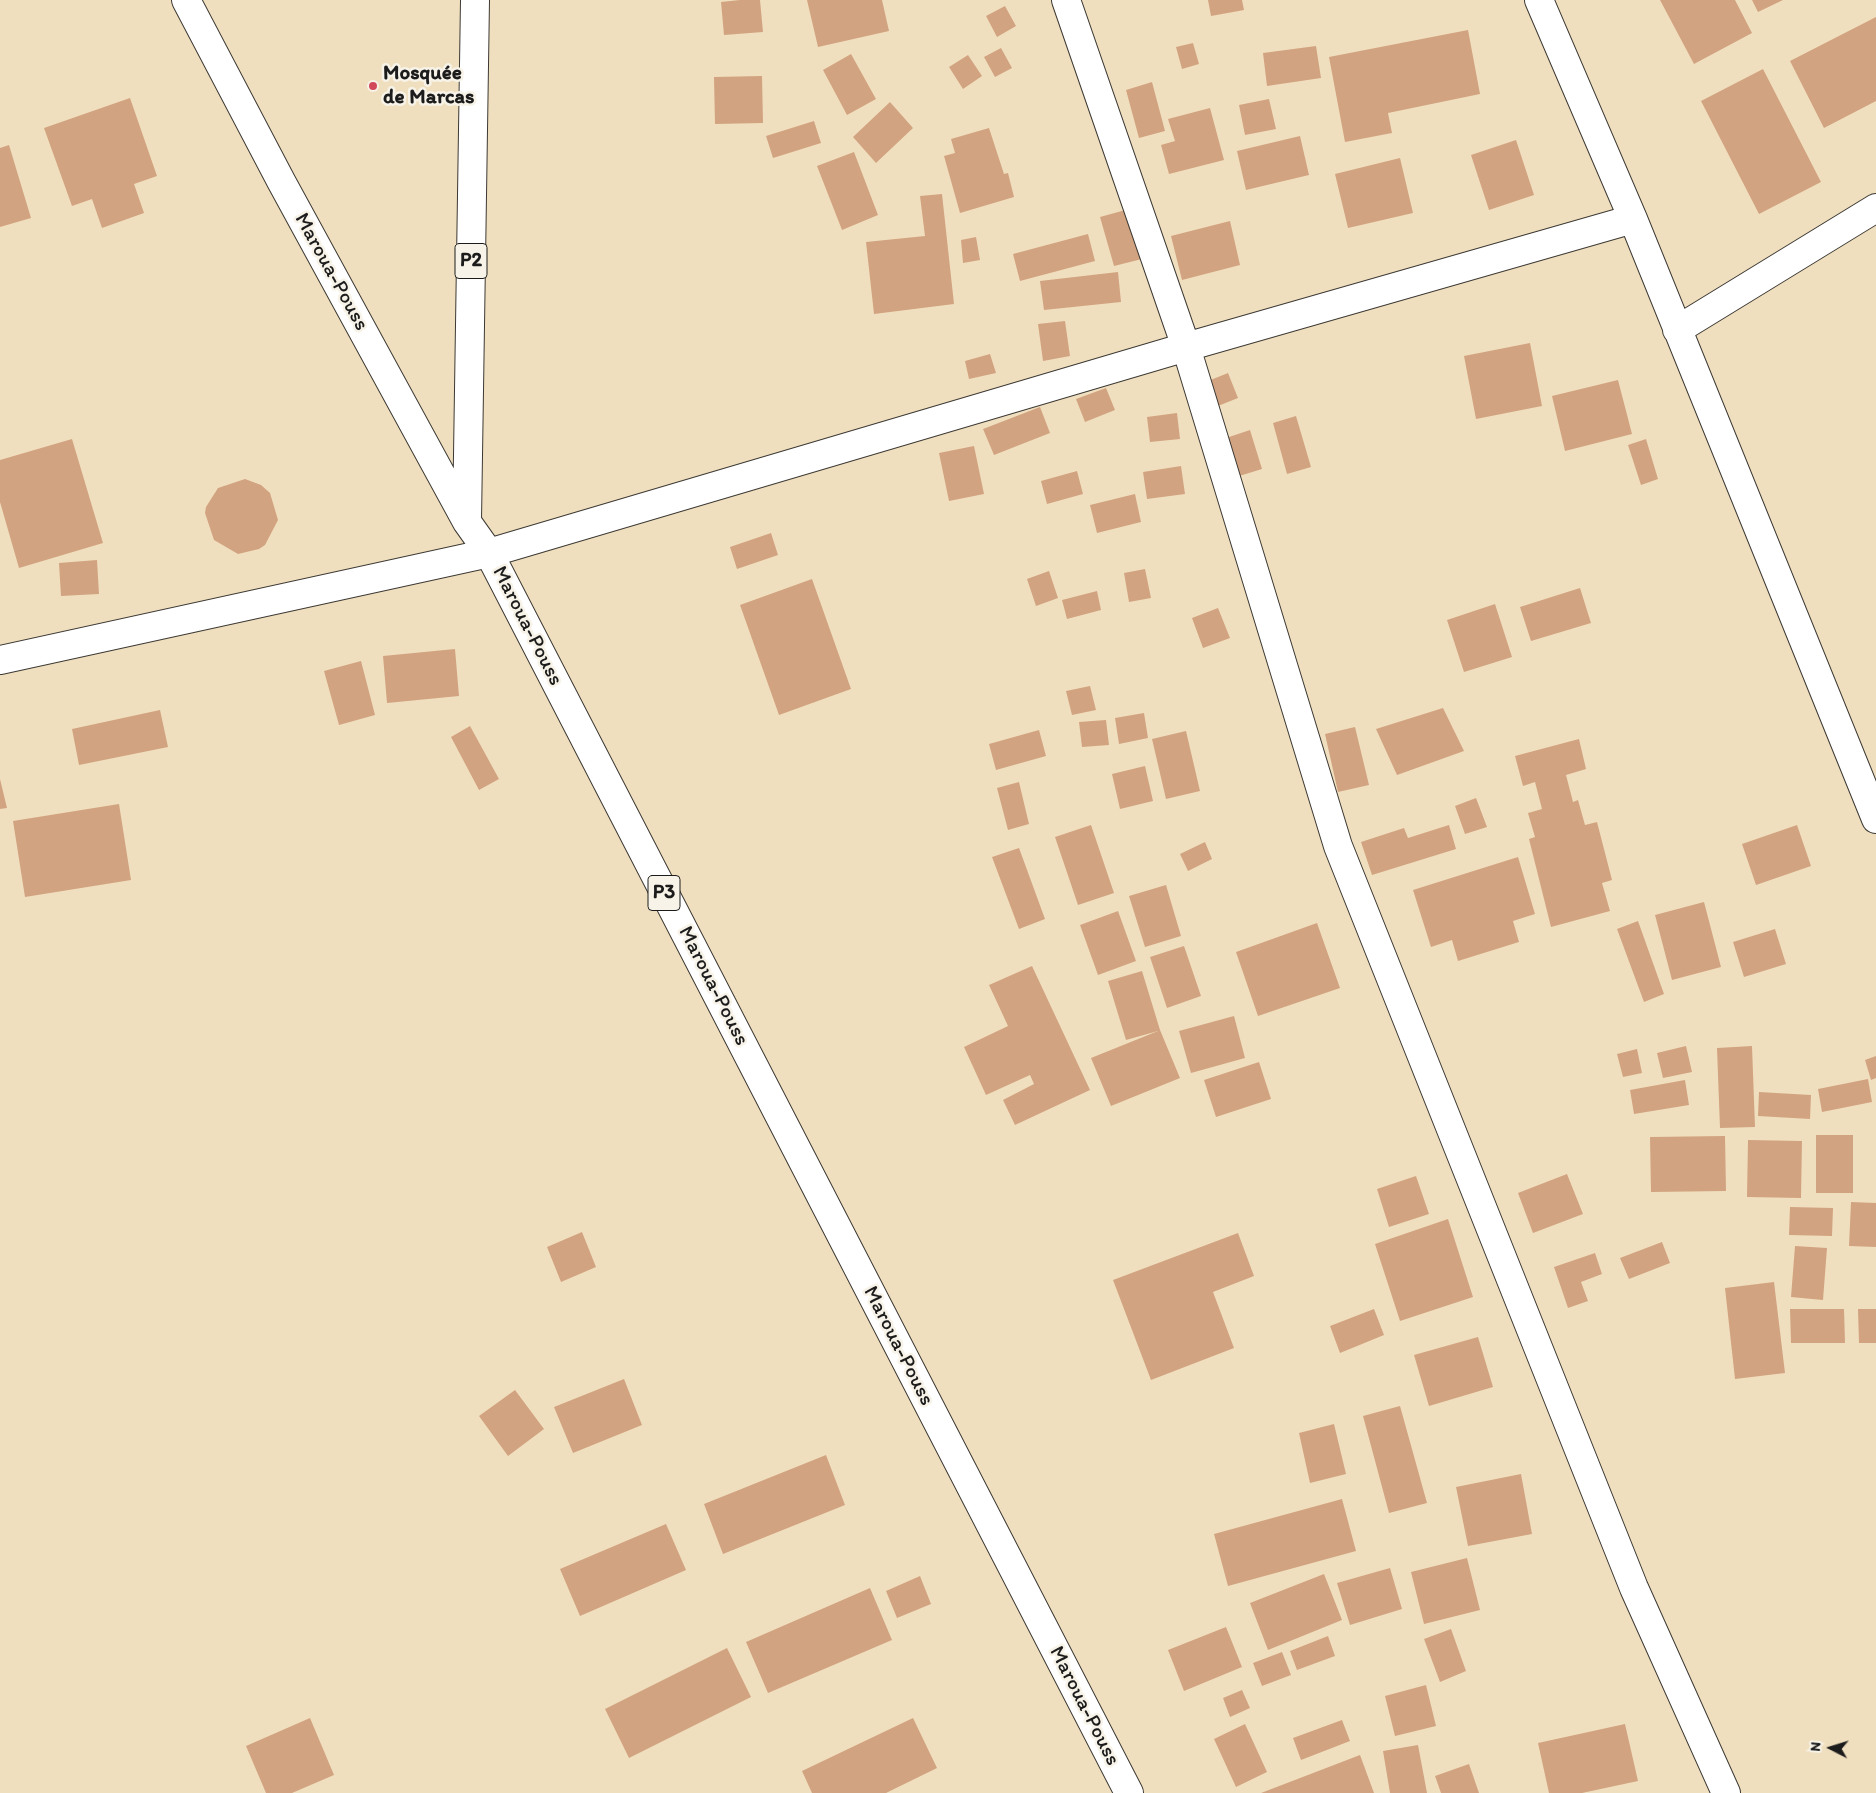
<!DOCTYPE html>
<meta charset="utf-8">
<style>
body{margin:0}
#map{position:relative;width:1876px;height:1793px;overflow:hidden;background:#f0dfbe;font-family:Itim,sans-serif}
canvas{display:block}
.north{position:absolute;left:1806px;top:1723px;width:50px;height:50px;-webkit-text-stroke:4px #f7f3e8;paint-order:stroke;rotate:275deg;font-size:14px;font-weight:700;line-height:20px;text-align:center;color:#1c1c1c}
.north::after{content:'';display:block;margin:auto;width:18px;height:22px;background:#1c1c1c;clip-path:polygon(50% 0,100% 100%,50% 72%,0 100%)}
</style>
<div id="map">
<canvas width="1876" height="1793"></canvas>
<div class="north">N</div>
</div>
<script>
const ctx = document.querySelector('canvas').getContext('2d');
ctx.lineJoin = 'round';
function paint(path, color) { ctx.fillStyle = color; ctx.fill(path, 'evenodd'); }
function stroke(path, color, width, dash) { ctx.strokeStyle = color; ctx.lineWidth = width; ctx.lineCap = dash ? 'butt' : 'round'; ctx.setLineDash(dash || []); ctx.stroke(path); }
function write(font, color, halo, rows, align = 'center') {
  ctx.font = font + ' Itim,sans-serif'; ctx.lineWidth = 5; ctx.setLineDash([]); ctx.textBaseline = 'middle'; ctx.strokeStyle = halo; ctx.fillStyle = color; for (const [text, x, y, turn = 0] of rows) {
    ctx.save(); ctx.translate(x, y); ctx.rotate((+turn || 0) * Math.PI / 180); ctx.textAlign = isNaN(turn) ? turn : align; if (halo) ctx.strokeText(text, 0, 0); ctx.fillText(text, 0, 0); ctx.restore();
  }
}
const building = new Path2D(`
 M740,0H760L763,32L724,35L721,2Z
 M807,0H882L889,31L818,47Z
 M1208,0H1242L1244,10L1211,16Z
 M1660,0H1735L1752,33L1694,64Z
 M1752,0H1783L1758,12Z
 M1005,6L1016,26L997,37L986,16Z
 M1876,17V101L1824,128L1790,61Z
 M1468,30L1480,94L1388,113L1392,133L1345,142L1329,57Z
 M1193,43L1199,64L1182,69L1176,47Z
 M1316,46L1321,78L1267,86L1263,53Z
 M1001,48L1012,68L995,77L984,57Z
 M851,54L876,99L847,115L823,70Z
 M968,55L982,76L963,89L949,67Z
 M1763,69L1821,182L1759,214L1701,101Z
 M762,76L763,123L715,124L714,77Z
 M1152,82L1165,131L1139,138L1126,90Z
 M130,98L157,176L134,184L144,213L102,228L92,199L72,206L44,128Z
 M1269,99L1276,129L1245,135L1239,105Z
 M890,102L913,128L876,163L853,137Z
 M1210,108L1224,160L1169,174L1161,145L1175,141L1168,119Z
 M814,121L821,143L773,158L766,136Z
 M989,128L1004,174L1008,173L1014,197L960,213L944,156L955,153L951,139Z
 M1300,136L1309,175L1246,190L1237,151Z
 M1516,140L1534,195L1489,210L1471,155Z
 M9,145L31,218L0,227V148Z
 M854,152L878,215L842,230L817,166Z
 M1400,158L1413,213L1348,228L1335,174Z
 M942,194L954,304L874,314L866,242L925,236L920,196Z
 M1129,209L1142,259L1114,266L1100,217Z
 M1230,221L1240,265L1182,280L1171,236Z
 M1088,234L1095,261L1020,281L1013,254Z
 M976,237L980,260L963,263L961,240Z
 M1118,272L1121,302L1044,310L1040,281Z
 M1065,321L1070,356L1043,361L1038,324Z
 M1530,343L1542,406L1476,419L1464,356Z
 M990,354L996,373L969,379L965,361Z
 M1228,373L1238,398L1218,406L1208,381Z
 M1618,380L1632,434L1565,451L1552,396Z
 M1106,388L1115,410L1085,422L1076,399Z
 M1040,407L1050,433L994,455L983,429Z
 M1177,413L1180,439L1150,442L1147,417Z
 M1296,416L1311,467L1287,474L1273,423Z
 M1250,430L1262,469L1236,477L1223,439Z
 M72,439L103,543L19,568L0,502V460Z
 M1646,439L1658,479L1641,485L1628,445Z
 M974,446L984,494L949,501L939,453Z
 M1181,466L1185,494L1147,499L1143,472Z
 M1077,471L1083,494L1047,504L1041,481Z
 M245,479L261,485L270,493L278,520L265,545L259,549L238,554L214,540L205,513L206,507L218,488Z
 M1135,494L1141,522L1097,533L1090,505Z
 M771,533L778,555L737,569L730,547Z
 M97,560L99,594L61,596L59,563Z
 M1145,569L1151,598L1129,602L1124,573Z
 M1049,571L1058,598L1036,606L1027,579Z
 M812,579L851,689L779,715L740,605Z
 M1580,588L1591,623L1531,641L1520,607Z
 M1097,591L1101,610L1067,619L1062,600Z
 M1495,604L1512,657L1464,672L1447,620Z
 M1218,608L1230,638L1203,648L1192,618Z
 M455,649L459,696L387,703L383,656Z
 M361,661L375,715L339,725L324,671Z
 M1090,686L1096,710L1072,715L1066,691Z
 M1443,708L1464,751L1397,775L1376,729Z
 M160,710L168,747L79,765L72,729Z
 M1144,713L1148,738L1119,744L1115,718Z
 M1106,720L1109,745L1082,747L1079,722Z
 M470,726L499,779L479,790L451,737Z
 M1355,727L1369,785L1338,792L1325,734Z
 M1039,730L1046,756L996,770L989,744Z
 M1186,731L1200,791L1166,799L1152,739Z
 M1579,739L1586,769L1566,775L1573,802L1578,800L1585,825L1597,822L1612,880L1602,883L1610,911L1551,927L1529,839L1535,837L1528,813L1542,809L1535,782L1523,786L1515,756Z
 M1145,766L1153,801L1120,809L1112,774Z
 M0,779L7,808L0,809Z
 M1019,782L1029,824L1008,830L997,788Z
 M1476,798L1487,827L1465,834L1455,806Z
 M119,804L131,880L25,897L13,821Z
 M1091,825L1114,893L1078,905L1055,837Z
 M1449,825L1456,849L1372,875L1361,842L1404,828L1408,838Z
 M1797,825L1811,866L1756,885L1742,844Z
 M1205,842L1212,859L1188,871L1180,854Z
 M1019,848L1045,919L1019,929L992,857Z
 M1518,857L1535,914L1513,921L1519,942L1458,961L1452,940L1431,947L1413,890Z
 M1166,885L1181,936L1145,947L1129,896Z
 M1704,902L1721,967L1672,980L1655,915Z
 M1118,911L1136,961L1098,975L1080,925Z
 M1638,921L1664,994L1644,1002L1617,929Z
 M1317,923L1340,988L1258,1016L1236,952Z
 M1775,929L1786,964L1744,977L1733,942Z
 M1184,946L1201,996L1167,1008L1150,957Z
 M1032,966L1090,1090L1015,1125L1003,1100L1034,1084L1030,1075L986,1095L964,1047L1008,1026L989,985Z
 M1142,971L1160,1030L1180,1078L1111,1106L1091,1058L1158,1031L1126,1040L1108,981Z
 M1234,1016L1245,1058L1191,1073L1179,1031Z
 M1686,1046L1692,1072L1663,1078L1657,1053Z
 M1752,1046L1755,1127L1720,1128L1717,1048Z
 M1637,1049L1642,1073L1623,1077L1617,1054Z
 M1876,1056V1078L1871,1080L1865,1060Z
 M1259,1062L1271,1099L1216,1117L1204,1080Z
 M1868,1079L1872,1102L1822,1112L1818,1089Z
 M1685,1080L1689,1105L1634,1114L1630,1090Z
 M1759,1092L1811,1095L1810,1119L1758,1116Z
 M1816,1135H1853V1193H1816Z
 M1725,1136L1726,1191L1651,1192L1650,1137Z
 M1748,1140L1802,1141L1801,1198L1747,1197Z
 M1567,1174L1583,1214L1533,1233L1518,1193Z
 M1416,1176L1429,1214L1389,1227L1377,1189Z
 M1851,1202L1876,1203V1247L1849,1246Z
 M1790,1207L1833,1208L1832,1236L1789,1235Z
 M1448,1219L1473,1297L1400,1321L1375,1244Z
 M582,1232L596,1267L561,1282L547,1247Z
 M1238,1233L1254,1276L1213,1292L1234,1348L1151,1380L1113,1280Z
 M1662,1242L1670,1263L1629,1279L1620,1258Z
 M1795,1246L1827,1248L1823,1300L1791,1297Z
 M1595,1253L1602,1274L1581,1282L1588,1301L1568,1308L1554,1267Z
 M1774,1282L1785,1373L1735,1379L1725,1288Z
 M1374,1309L1384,1335L1340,1353L1330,1326Z
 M1790,1309H1844L1845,1343H1791Z
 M1858,1309H1876V1343H1859Z
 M1478,1337L1493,1387L1429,1406L1414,1355Z
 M624,1379L642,1425L573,1453L554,1407Z
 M515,1390L544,1429L508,1456L479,1416Z
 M1400,1406L1427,1503L1389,1513L1363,1416Z
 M1334,1424L1346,1474L1310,1483L1299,1433Z
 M826,1455L845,1505L723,1554L704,1504Z
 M1521,1474L1532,1534L1468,1546L1456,1487Z
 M1342,1499L1356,1551L1228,1586L1214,1534Z
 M666,1524L686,1570L580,1616L560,1569Z
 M1467,1558L1480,1610L1424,1624L1411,1572Z
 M1390,1568L1402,1609L1350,1625L1337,1583Z
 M1324,1574L1342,1620L1268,1650L1250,1603Z
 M920,1576L931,1604L897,1618L886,1591Z
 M870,1588L892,1640L768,1693L746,1642Z
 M1226,1627L1242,1667L1184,1691L1168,1650Z
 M1451,1629L1466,1671L1440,1682L1424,1639Z
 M1328,1636L1335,1656L1297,1670L1290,1651Z
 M727,1648L751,1697L629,1758L605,1709Z
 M1282,1652L1291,1675L1262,1686L1253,1663Z
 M1426,1685L1436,1726L1395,1736L1385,1696Z
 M1242,1690L1250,1708L1230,1717L1223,1698Z
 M310,1718L334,1775L292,1793H266L246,1746Z
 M913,1718L937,1768L886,1793H812L802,1771Z
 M1342,1720L1350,1741L1301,1760L1293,1738Z
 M1245,1724L1267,1772L1236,1787L1214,1739Z
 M1625,1724L1638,1781L1582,1793H1549L1538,1743Z
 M1418,1745L1427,1793H1390L1383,1751Z
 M1360,1755L1374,1793H1261Z
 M1469,1764L1479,1793H1441L1435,1776Z`);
const minor = new Path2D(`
 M1066,0L1186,347L1338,846L1634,1588L1726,1793
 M1539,0L1633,219L1876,819
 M1677,330L1876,208
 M0,660L489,553L1186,347L1633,219`);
const primary = new Path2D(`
 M186,0L281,181L467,522L489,553L1129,1793
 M467,520L475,0`);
const markers = [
 [373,86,5,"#d1495b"]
];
const shields = [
 [471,261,32],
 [664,893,32]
];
const shieldNames = [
 ["P2",471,261],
 ["P3",664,893]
];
const poiNames = [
 ["Mosquée",383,74],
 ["de Marcas",383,98]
];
const streetNames = [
 ["Maroua-Pouss",331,272,61],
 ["Maroua-Pouss",527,626,63],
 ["Maroua-Pouss",713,986,63],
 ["Maroua-Pouss",898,1346,63],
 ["Maroua-Pouss",1084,1706,63]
];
paint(building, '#d2a380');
stroke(minor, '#3c3934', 30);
stroke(primary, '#3c3934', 30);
stroke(minor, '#fff', 28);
stroke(primary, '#fff', 28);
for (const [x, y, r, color] of markers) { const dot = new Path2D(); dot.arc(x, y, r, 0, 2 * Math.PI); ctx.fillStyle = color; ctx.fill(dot); stroke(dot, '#f7f3e8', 2); }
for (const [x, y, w] of shields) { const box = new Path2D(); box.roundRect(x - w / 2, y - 17.5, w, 35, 4); ctx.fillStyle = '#f7f3e8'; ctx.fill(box); stroke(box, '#1c1c1c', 1); }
write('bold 20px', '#1c1c1c', null, shieldNames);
write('bold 21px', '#1c1c1c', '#f7f3e8', poiNames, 'left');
write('21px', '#1c1c1c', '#f7f3e8', streetNames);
</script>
